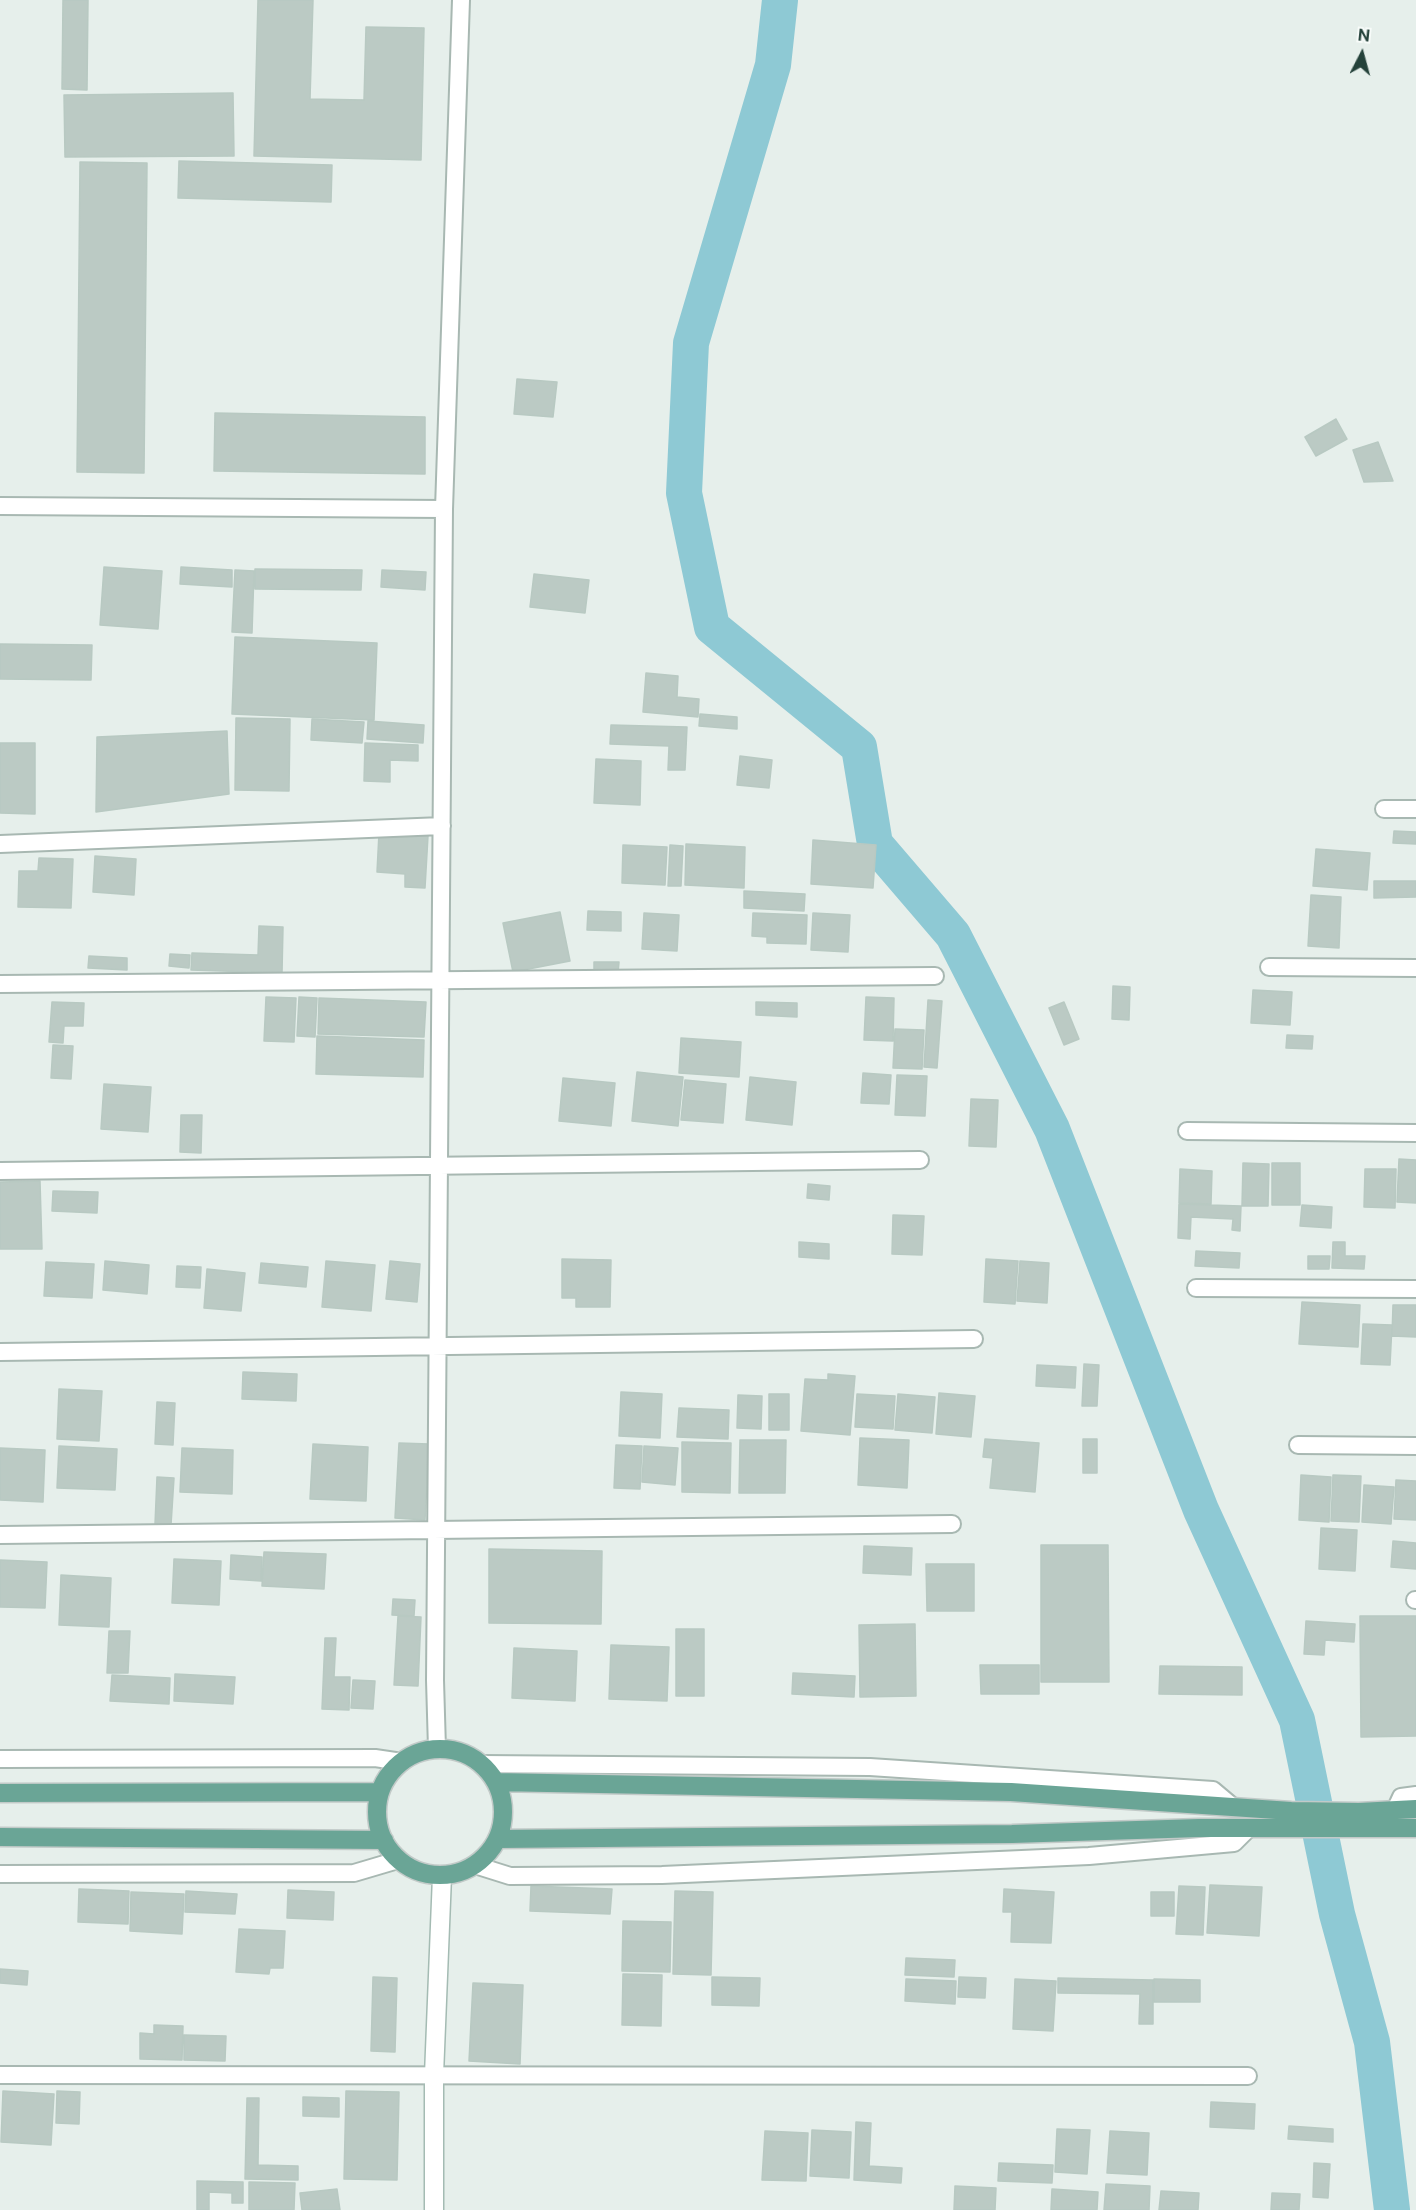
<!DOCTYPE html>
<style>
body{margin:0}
#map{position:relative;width:1416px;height:2210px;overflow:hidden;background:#e6efeb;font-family:"Public Sans",sans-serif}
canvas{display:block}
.north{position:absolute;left:1332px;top:24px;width:60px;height:60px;-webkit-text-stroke:4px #f7fbf9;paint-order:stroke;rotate:6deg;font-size:16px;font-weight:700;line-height:24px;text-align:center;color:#24423a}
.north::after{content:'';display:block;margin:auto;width:21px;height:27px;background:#24423a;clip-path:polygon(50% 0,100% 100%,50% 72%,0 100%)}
</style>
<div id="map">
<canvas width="1416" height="2210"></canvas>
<div class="north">N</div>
</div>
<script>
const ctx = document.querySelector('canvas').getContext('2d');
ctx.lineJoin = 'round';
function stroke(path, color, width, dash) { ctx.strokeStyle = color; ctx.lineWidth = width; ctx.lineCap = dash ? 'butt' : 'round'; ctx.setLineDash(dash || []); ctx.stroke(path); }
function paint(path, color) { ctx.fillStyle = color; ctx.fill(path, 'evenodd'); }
const river = new Path2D(`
 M780,0L773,65L691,343L684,493L712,627L859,747L875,844L953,935L1052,1129L1201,1510L1297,1720L1337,1914L1372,2042L1392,2210`);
const building = new Path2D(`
 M63,0H88L87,90L62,89Z
 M258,0H313L310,99L364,100L366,27L424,28L421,160L254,156Z
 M233,93L234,156L65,157L64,95Z
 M179,161L332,165L331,202L178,198Z
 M80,162L147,163L144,473L77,472Z
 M517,379L557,382L553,417L514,414Z
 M215,413L425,417V474L214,471Z
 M1336,419L1347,439L1316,456L1305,437Z
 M1378,442L1393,481L1364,482L1353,450Z
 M104,567L162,571L158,629L100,625Z
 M181,567L232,570V587L180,584Z
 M255,569L362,570L361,590L255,589Z
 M235,570L254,571L252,633L232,632Z
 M382,570L426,572L425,590L381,587Z
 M534,574L589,580L585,613L530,607Z
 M235,637L377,643L374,720L232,714Z
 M0,644L92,645L91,680L0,679Z
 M646,673L678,676L677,697L699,699L698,717L643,712Z
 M700,714L737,717V729L699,726Z
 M236,718L290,719L289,791L235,790Z
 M312,719L364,722L362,743L311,740Z
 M368,721L424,725L423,743L367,739Z
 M611,725L687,727L685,770H668L669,746L610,744Z
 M227,731L229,794L96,812L97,737Z
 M0,743H35V814L0,813Z
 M365,743L418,745V761L390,760V782L364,781Z
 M740,756L772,760L769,788L737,785Z
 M596,759L641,761L640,805L594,803Z
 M1394,831L1416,832V844L1393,843Z
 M379,833L428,836L425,888L405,887V874L377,872Z
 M813,840L876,845L873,888L811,884Z
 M686,844L745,847L744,888L685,885Z
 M623,845L667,847L665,885L622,883Z
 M670,845L683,846L681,886H668Z
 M1316,849L1370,853L1367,890L1313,886Z
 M95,856L136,859L134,895L93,892Z
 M39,858L73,859L71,908L18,907L19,871H38Z
 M1374,881H1416V897L1374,898Z
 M744,891L805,894L804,911L744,908Z
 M1311,895L1341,897L1339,948L1308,946Z
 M588,911L621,912V931L587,930Z
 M560,912L570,961L513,972L503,923Z
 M644,913L679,915L677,951L642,949Z
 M753,913L807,915L806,944L767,943V937L752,936Z
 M813,913L850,915L848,952L811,950Z
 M259,926L283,927L282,973L191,970L192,953L258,955Z
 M170,954L190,955L189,968L169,966Z
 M89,956L127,958V970L88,968Z
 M594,962H619L618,973L594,972Z
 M1113,986L1130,987L1129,1020L1112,1019Z
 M1253,990L1292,992L1290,1025L1251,1023Z
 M266,997L296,998L294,1042L264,1041Z
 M299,997L317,998L315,1037L297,1036Z
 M866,997L894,998L893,1041L864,1040Z
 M319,998L426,1002L424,1037L318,1034Z
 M928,1000L942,1001L937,1068L924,1067Z
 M52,1002L84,1003L83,1026H64L63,1043L49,1042Z
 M756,1002L797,1003V1017L756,1015Z
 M1064,1002L1079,1039L1064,1045L1049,1008Z
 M895,1029L924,1030L922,1069L893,1068Z
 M1287,1035L1313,1036L1312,1049L1286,1048Z
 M317,1036L424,1040L423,1077L316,1074Z
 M681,1038L741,1042L739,1077L679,1073Z
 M53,1045L73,1046L71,1079L51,1078Z
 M637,1072L683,1077L678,1126L632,1121Z
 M863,1073L891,1075L889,1104L861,1103Z
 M897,1075L927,1076L925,1116L895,1115Z
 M750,1077L796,1082L792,1125L746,1120Z
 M563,1078L615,1083L611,1126L559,1121Z
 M685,1080L726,1084L723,1123L681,1120Z
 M104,1084L151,1087L148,1132L101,1129Z
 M971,1099L998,1100L996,1147L969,1146Z
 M181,1115H202L201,1153L180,1152Z
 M1399,1159L1416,1160V1203L1397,1202Z
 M1243,1163L1269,1164L1268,1206H1242Z
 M1272,1163H1300V1205H1272Z
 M1180,1169L1212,1171L1211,1204L1179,1203Z
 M1365,1169H1396L1395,1208L1364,1207Z
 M40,1181L42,1249H0V1182Z
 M808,1184L830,1186L829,1200L807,1198Z
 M53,1191L98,1192L97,1213L52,1211Z
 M1179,1204L1241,1206L1240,1231L1232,1230L1233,1219L1191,1217L1190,1239L1178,1238Z
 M1302,1205L1332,1207L1331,1228L1300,1226Z
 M893,1215L924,1216L922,1255L892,1254Z
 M799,1242L829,1244V1259L799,1257Z
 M1333,1242H1345V1256H1365L1364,1269L1332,1268Z
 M1196,1251L1240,1253L1239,1268L1195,1266Z
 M1308,1256H1330L1329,1269H1308Z
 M562,1259L611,1260L610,1307H576V1298H562Z
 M986,1259L1018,1261L1015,1304L984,1302Z
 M105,1261L149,1265L147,1294L103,1290Z
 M326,1261L375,1265L371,1311L322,1307Z
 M390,1261L420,1264L417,1302L386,1299Z
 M1020,1261L1049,1263L1047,1303L1017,1301Z
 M46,1262L94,1264L92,1298L44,1296Z
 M261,1263L308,1267L306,1287L259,1283Z
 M177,1266L201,1267L200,1288L176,1287Z
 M207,1269L245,1273L241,1311L204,1308Z
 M1302,1302L1360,1305L1358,1347L1299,1344Z
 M1393,1305H1416V1337L1392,1336Z
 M1363,1324L1392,1325L1390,1365L1361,1364Z
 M1084,1364L1099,1365L1097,1406H1082Z
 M1037,1365L1076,1367L1075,1388L1036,1386Z
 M243,1372L297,1374L296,1401L242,1399Z
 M828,1374L855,1376L850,1435L801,1431L805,1379L828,1380Z
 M59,1389L102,1391L99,1441L57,1439Z
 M621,1392L662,1394L660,1438L619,1436Z
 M939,1393L975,1396L971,1437L936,1434Z
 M769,1394H789V1430H769Z
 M857,1394L895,1396L893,1429L855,1427Z
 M898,1394L935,1397L932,1433L895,1430Z
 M738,1395L762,1396L761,1429L737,1428Z
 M157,1402L175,1403L173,1445L155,1444Z
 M679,1408L729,1410L728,1439L677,1437Z
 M860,1438L909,1440L907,1488L858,1485Z
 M985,1439L1039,1443L1035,1492L990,1488L993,1458L983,1457Z
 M1083,1439H1097V1473H1083Z
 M740,1440H786L785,1493H739Z
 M682,1442L731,1443L730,1493L682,1492Z
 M399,1443L429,1444L425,1520L395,1518Z
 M313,1444L368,1447L366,1501L310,1499Z
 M616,1445L642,1446L640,1489L614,1488Z
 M59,1446L117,1449L115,1490L57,1488Z
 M644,1446L678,1448L675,1485L642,1482Z
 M0,1448L45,1450L43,1502L0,1500Z
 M182,1448L233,1450L232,1494L180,1492Z
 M1301,1475L1331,1477L1329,1522L1299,1520Z
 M1333,1475L1361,1476L1359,1522L1331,1521Z
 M157,1477L174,1478L171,1525L155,1524Z
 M1396,1480L1416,1481V1520L1394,1519Z
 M1364,1485L1394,1487L1391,1524L1362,1522Z
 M1321,1528L1357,1530L1355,1571L1319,1569Z
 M1393,1541L1416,1543V1569L1391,1567Z
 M1041,1545H1108L1109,1682H1041Z
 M864,1546L912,1548L911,1575L863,1573Z
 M489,1549L602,1551L601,1624L489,1623Z
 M264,1552L326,1554L324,1589L262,1586Z
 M231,1555L262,1557L261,1581L230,1579Z
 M174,1559L221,1561L219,1605L172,1603Z
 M0,1560L47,1562L45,1608L0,1607Z
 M926,1564H974V1611H927Z
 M61,1575L111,1578L109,1627L59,1625Z
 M393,1599L415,1600L414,1616L392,1615Z
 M398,1616L421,1617L418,1686L394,1685Z
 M1360,1616H1416V1736L1361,1737Z
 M1306,1621L1355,1624L1354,1642L1325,1640L1324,1655L1304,1654Z
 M915,1624L916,1696L860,1697L859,1625Z
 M676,1629H704V1696H676Z
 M109,1631H130L128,1673H107Z
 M325,1638H336L334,1677H350L349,1710L322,1709Z
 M611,1645L669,1647L667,1701L609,1699Z
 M514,1648L577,1651L575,1701L512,1698Z
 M980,1665H1039V1694H981Z
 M1160,1666L1242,1667V1695L1159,1694Z
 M793,1673L855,1676L854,1697L792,1694Z
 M175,1674L235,1677L233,1704L174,1701Z
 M112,1675L170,1678L169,1704L110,1701Z
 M353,1680L375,1681L373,1709L351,1708Z
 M1210,1885L1262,1887L1259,1936L1207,1933Z
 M531,1886L612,1889L610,1914L530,1911Z
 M1179,1886L1205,1887L1203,1935L1176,1934Z
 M79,1889L129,1891L128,1924L78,1922Z
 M1004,1889L1054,1892L1051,1943L1011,1942L1012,1912H1003Z
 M288,1890L334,1892L333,1920L287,1918Z
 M186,1891L237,1894L235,1914L185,1912Z
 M675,1891L713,1892L711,1975L673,1974Z
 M131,1892L184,1894L182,1934L130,1931Z
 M1151,1892H1174V1916H1151Z
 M623,1921L671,1922L670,1972L622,1971Z
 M239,1929L285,1931L283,1968H270L269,1974L236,1972Z
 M906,1958L955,1960L954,1977L905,1975Z
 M0,1969L28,1971L27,1985L0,1983Z
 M623,1974L662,1975L661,2026L622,2025Z
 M373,1977L397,1978L395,2052L371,2051Z
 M712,1977L760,1978L759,2006L712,2005Z
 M959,1977L986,1978L985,1998L958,1997Z
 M1058,1978L1153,1980V2024H1139L1140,1994L1058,1993Z
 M906,1979L956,1981L955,2004L905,2001Z
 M1015,1979L1056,1981L1053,2031L1013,2029Z
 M1154,1979L1200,1980V2002H1154Z
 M473,1983L523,1985L520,2064L469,2061Z
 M154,2025L183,2026L182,2060L140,2059V2033L154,2034Z
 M184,2035L226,2036L225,2061L184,2060Z
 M3,2091L54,2094L51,2145L1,2142Z
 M57,2091L80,2092L79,2124L56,2123Z
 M346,2091L399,2092L397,2180L344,2179Z
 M303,2097L339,2098V2117L303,2116Z
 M247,2098H259L258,2165L298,2166V2180L245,2179Z
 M1211,2102L1255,2104L1254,2129L1210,2127Z
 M856,2122L871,2123L869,2166L902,2168L901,2183L854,2180Z
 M1289,2126L1333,2129V2142L1288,2139Z
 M1057,2129L1090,2130L1087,2174L1055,2172Z
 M812,2130L851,2132L849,2178L810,2176Z
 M765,2131L808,2133L806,2181L762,2180Z
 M1110,2131L1149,2133L1147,2175L1107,2173Z
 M999,2163L1053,2165L1052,2183L998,2181Z
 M1314,2163L1330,2164L1328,2198L1313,2197Z
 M197,2181L243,2182V2203H232V2193L209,2192V2210H197Z
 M249,2182L295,2183L294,2210H249Z
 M1106,2184L1150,2186L1149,2210H1104Z
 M955,2186L996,2188L995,2210H954Z
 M337,2189L340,2210H302L300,2193Z
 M1052,2189L1098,2192L1097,2210H1051Z
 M1161,2191L1199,2193L1198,2210H1159Z
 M1272,2193L1300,2194L1299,2210H1271Z`);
const minor = new Path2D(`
 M0,506L444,509
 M1384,809H1416
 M0,844L442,826
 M1269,967L1416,968
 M0,984L935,976
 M1187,1131L1416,1133
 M0,1171L920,1160
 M1196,1288L1416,1289
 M0,1352L974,1339
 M1298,1445L1416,1446
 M0,1535L952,1524
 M1415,1600H1416
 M437,1749L435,1680L444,509L461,0
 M0,1759L375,1758L402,1762
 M481,1764L870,1767L1213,1790L1232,1806
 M1395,1810L1401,1797L1416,1795
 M475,1865L510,1876L662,1875L1089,1856L1234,1843L1249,1828
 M0,1874L354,1873L398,1860
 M0,2075L1248,2076`);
const secondary = new Path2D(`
 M434,2210V2075L442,1876`);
const primary = new Path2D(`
 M377 1812a63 63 0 1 1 126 0a63 63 0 1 1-126 0Z
 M496,1782L1011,1792L1291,1811L1359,1812L1416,1809
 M0,1793L380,1792
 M0,1837L384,1840
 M498,1839L1012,1834L1199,1828H1416`);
stroke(river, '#8ec9d4', 36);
paint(building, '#bbcac4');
stroke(building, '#b8c9c2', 1.5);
stroke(minor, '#a8b8b2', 20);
stroke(secondary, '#a4bbb3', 21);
stroke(primary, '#c2cac8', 21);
stroke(minor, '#fff', 16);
stroke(secondary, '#fff', 18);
stroke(primary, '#6aa596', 18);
</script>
